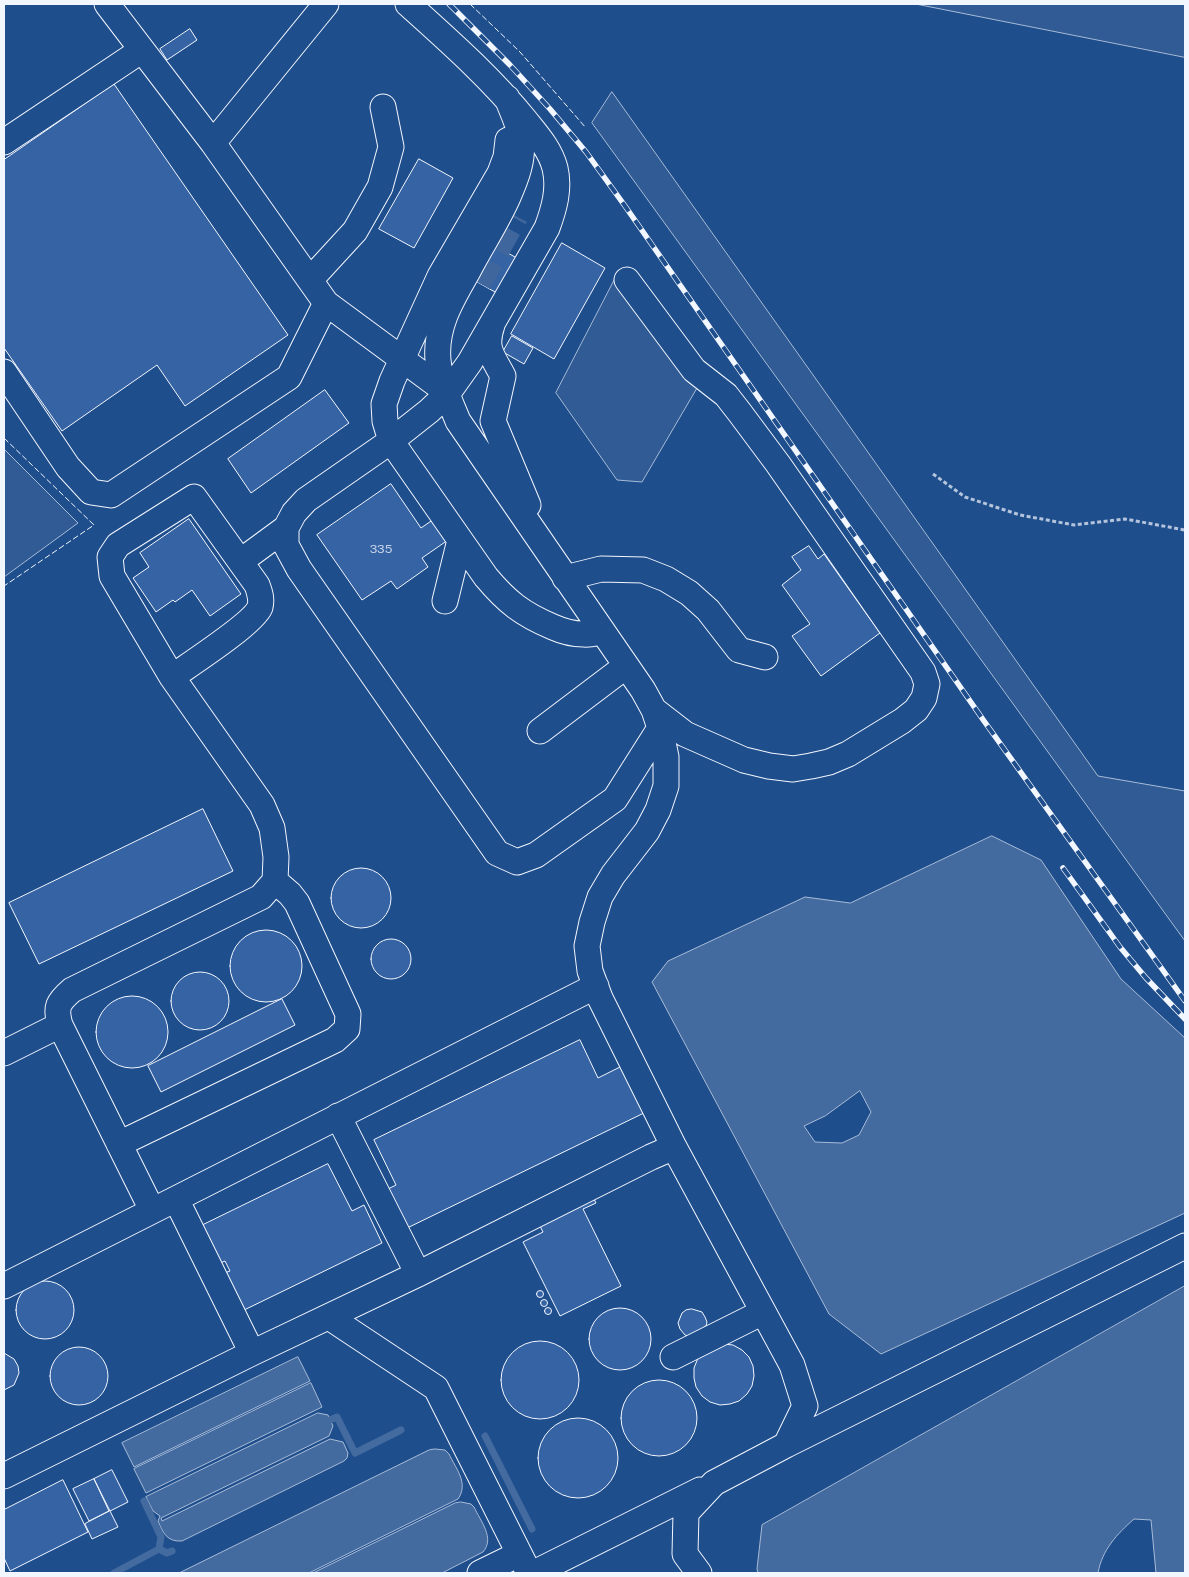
<!DOCTYPE html>
<style>
body{margin:0}
#map{position:relative;width:1189px;height:1577px;overflow:hidden;background:#1f4e8c;font-family:"Public Sans",sans-serif}
canvas{display:block}
.frame{position:absolute;inset:0;border:5px solid #f2f6ff;pointer-events:none}
</style>
<div id="map">
<canvas width="1189" height="1577"></canvas>
<div class="frame"></div>
</div>
<script>
const ctx = document.querySelector('canvas').getContext('2d');
ctx.lineJoin = 'round';
function paint(path, color) { ctx.fillStyle = color; ctx.fill(path, 'evenodd'); }
function stroke(path, color, width, dash) { ctx.strokeStyle = color; ctx.lineWidth = width; ctx.lineCap = dash ? 'butt' : 'round'; ctx.setLineDash(dash || []); ctx.stroke(path); }
function write(font, color, halo, rows, align = 'center') {
  ctx.font = font + ' "Public Sans",sans-serif'; ctx.lineWidth = 4; ctx.setLineDash([]); ctx.textBaseline = 'middle'; ctx.strokeStyle = halo; ctx.fillStyle = color; for (const [text, x, y, turn = 0] of rows) {
    ctx.save(); ctx.translate(x, y); ctx.rotate((+turn || 0) * Math.PI / 180); ctx.textAlign = isNaN(turn) ? turn : align; if (halo) ctx.strokeText(text, 0, 0); ctx.fillText(text, 0, 0); ctx.restore();
  }
}
const built = new Path2D(`
 M916,4H1185V57Z
 M612,92L1098,776L1185,791V941L592,123Z
 M615,279L697,388L642,482L617,480L556,393Z
 M4,449L78,523L4,577Z`);
const water = new Path2D(`
 M992,836L1041,860L1121,979L1185,1038V1213L881,1354L829,1314L652,982L668,961L805,897L850,903ZM860,1091L871,1112L859,1135L842,1143L815,1142L804,1126L825,1116Z
 M1185,1286V1573H1156L1151,1520L1134,1519C1117,1534 1102,1550 1098,1573H758L757,1569L762,1525Z
 M298,1357L310,1381L134,1467L122,1443Z
 M311,1383L322,1407L146,1493L134,1469Z
 M318,1413L328,1415L333,1426L329,1436L161,1518L162,1521L330,1439L343,1442L348,1453L347,1458L344,1461L182,1541C167,1542 163,1533 158,1521L160,1516L153,1511L146,1497Z
 M435,1449L445,1450L449,1454C456,1469 469,1483 458,1499L309,1573H179L429,1450Z
 M461,1502L471,1504L474,1507C481,1522 495,1538 483,1552L442,1573H313L455,1503Z`);
const stream = new Path2D(`
 M330,1420L337,1417L355,1453L401,1430
 M485,1436L532,1529
 M159,1549L167,1553L172,1551
 M114,1573L159,1549L161,1537L144,1501`);
const building = new Path2D(`
 M190,29L197,40L167,60L160,49Z
 M114,84L288,335L185,406L157,365L62,431L4,348V160Z
 M419,159L453,178L414,248L379,229Z
 M562,243L605,268L554,359L511,334Z
 M492,244L522,261L502,296L472,279Z
 M512,336L533,348L524,364L503,352Z
 M325,390L349,423L251,493L228,459Z
 M391,484L421,528L434,519L448,540L422,558L428,567L397,589L391,581L362,600L317,535Z
 M189,519L241,594L210,616L192,590L175,602L173,600L156,612L133,578L149,567L140,553Z
 M809,546L818,559L824,554L880,633L821,676L792,636L810,624L782,585L801,570L792,557Z
 M203,809L233,871L39,964L9,903Z
 M331 898a30 30 0 1 1 60 0a30 30 0 1 1-60 0Z
 M230 966a36 36 0 1 1 72 0a36 36 0 1 1-72 0Z
 M371 959a20 20 0 1 1 40 0a20 20 0 1 1-40 0Z
 M171 1001a29 29 0 1 1 58 0a29 29 0 1 1-58 0Z
 M96 1032a36 36 0 1 1 72 0a36 36 0 1 1-72 0Z
 M282,999L295,1025L161,1092L148,1066Z
 M580,1040L598,1078L624,1065L646,1112L403,1230L384,1191L396,1185L374,1140Z
 M328,1164L352,1211L364,1205L382,1243L240,1312L222,1274L230,1271L225,1261L218,1264L199,1227Z
 M590,1191L596,1203L583,1209L621,1286L560,1316L523,1242L543,1232L536,1218Z
 M16 1310a29 29 0 1 1 58 0a29 29 0 1 1-58 0Z
 M536.5 1294a3.5 3.5 0 1 1 7 0a3.5 3.5 0 1 1-7 0Z
 M540.5 1303a3.5 3.5 0 1 1 7 0a3.5 3.5 0 1 1-7 0Z
 M544.5 1311a3.5 3.5 0 1 1 7 0a3.5 3.5 0 1 1-7 0Z
 M589 1339a31 31 0 1 1 62 0a31 31 0 1 1-62 0Z
 M692,1309L702,1312L705,1317L707,1322L706,1326L691,1337L685,1335L680,1329L678,1323L682,1313L686,1310Z
 M501 1380a39 39 0 1 1 78 0a39 39 0 1 1-78 0Z
 M723,1344L733,1345L742,1350L749,1357L753,1366L754,1376L752,1386L747,1394L739,1401L730,1404L720,1405L710,1402L702,1396L696,1387L694,1378V1368L698,1358Z
 M50 1376a29 29 0 1 1 58 0a29 29 0 1 1-58 0Z
 M4,1353L14,1359L18,1366L19,1373L14,1385L4,1390Z
 M621 1418a38 38 0 1 1 76 0a38 38 0 1 1-76 0Z
 M538 1458a40 40 0 1 1 80 0a40 40 0 1 1-80 0Z
 M112,1470L128,1502L110,1511L94,1479Z
 M94,1479L109,1511L89,1521L73,1489Z
 M63,1480L88,1532L10,1571L4,1558V1510Z
 M110,1511L118,1527L92,1539L85,1524Z`);
const minorTunnel = new Path2D(`
 M479,283L516,216`);
const path = new Path2D(`
 M933,474L965,497L1020,515L1074,525L1125,519L1185,530`);
const minor = new Path2D(`
 M107,4L213,143
 M326,4L213,143L326,303L448,393
 M408,4C449,41 490,77 525,120C537,135 550,149 555,168C560,189 554,209 547,228L470,362L448,393L429,411L391,441L306,500L294,513L286,528V545L299,569L497,853L517,862L536,855L615,799L660,728
 M507,98C512,111 519,125 521,138C524,159 516,179 508,197C497,222 481,246 468,271C452,299 435,326 438,360C440,381 450,401 458,421L643,690L654,710L660,728L666,757V786L658,810L647,831L613,875L600,897L592,922L587,946L590,971L600,998L674,1147L792,1365L805,1406L786,1445L714,1483L686,1513L685,1554L699,1573
 M508,140L506,157L500,173L440,276L392,381L384,404L385,421L391,441L486,577C507,602 522,614 553,627C562,631 573,634 583,634C589,635 596,633 602,632
 M4,142L142,50
 M310,280L355,231L380,187L391,147L383,107
 M627,280L694,370L726,395L740,413L778,464L923,672L927,684L924,698L916,710L902,721L848,754L829,762L811,766L793,769L769,766L744,760L685,734L654,710
 M492,325C484,349 492,355 503,376L493,421L528,505
 M4,372L68,467L91,492L111,495L289,377L326,303
 M194,497L257,585C260,593 262,599 260,607C254,623 189,665 172,677L112,576L110,557L118,545Z
 M241,561L286,528
 M565,578L601,569L643,570L666,579L689,593L708,610L739,650L765,657
 M445,601L460,540
 M540,731L626,666
 M60,1025L152,1210
 M4,1053L60,1025C55,1007 58,1002 72,990L261,897L275,881L276,857L272,828L262,805L172,677
 M338,1116L418,1274
 M119,1144L335,1040L347,1029L348,1014L297,903L290,894L275,881
 M176,1199L252,1353
 M4,1286L596,986
 M329,1317L436,1388L529,1573
 M673,1357L763,1312
 M786,1445L1185,1246
 M4,1476L252,1353L418,1274L651,1157L674,1147
 M480,1573L519,1554
 M534,1573L700,1490`);
const rail = new Path2D(`
 M449,4L510,65L550,109L586,152L625,206L984,721L1185,1001
 M1063,868L1120,947L1146,978L1185,1019`);
const fence = new Path2D(`
 M470,4L520,52L586,128
 M4,438L94,525L4,586`);
const numberNames = [
 ["335",381,549]
];
paint(built, '#305b95');
stroke(built, '#a8bbd7', 1);
paint(water, '#446ba0');
stroke(water, '#a8bbd7', 1);
stroke(stream, '#446ba0', 7);
paint(building, '#3563a3');
stroke(building, '#f2f6ff', 1);
stroke(minorTunnel, '#3f679d', 25, [25, 12]);
stroke(minor, '#f2f6ff', 27);
stroke(path, '#b3c4dc', 3, [4, 2.5]);
stroke(minor, '#1f4e8c', 25);
stroke(rail, '#f2f6ff', 5.5);
stroke(rail, '#1f4e8c', 4, [11]);
stroke(fence, '#f2f6ff', 1, [6, 2.5]);
write('12px', '#c3d1e8', null, numberNames);
</script>
